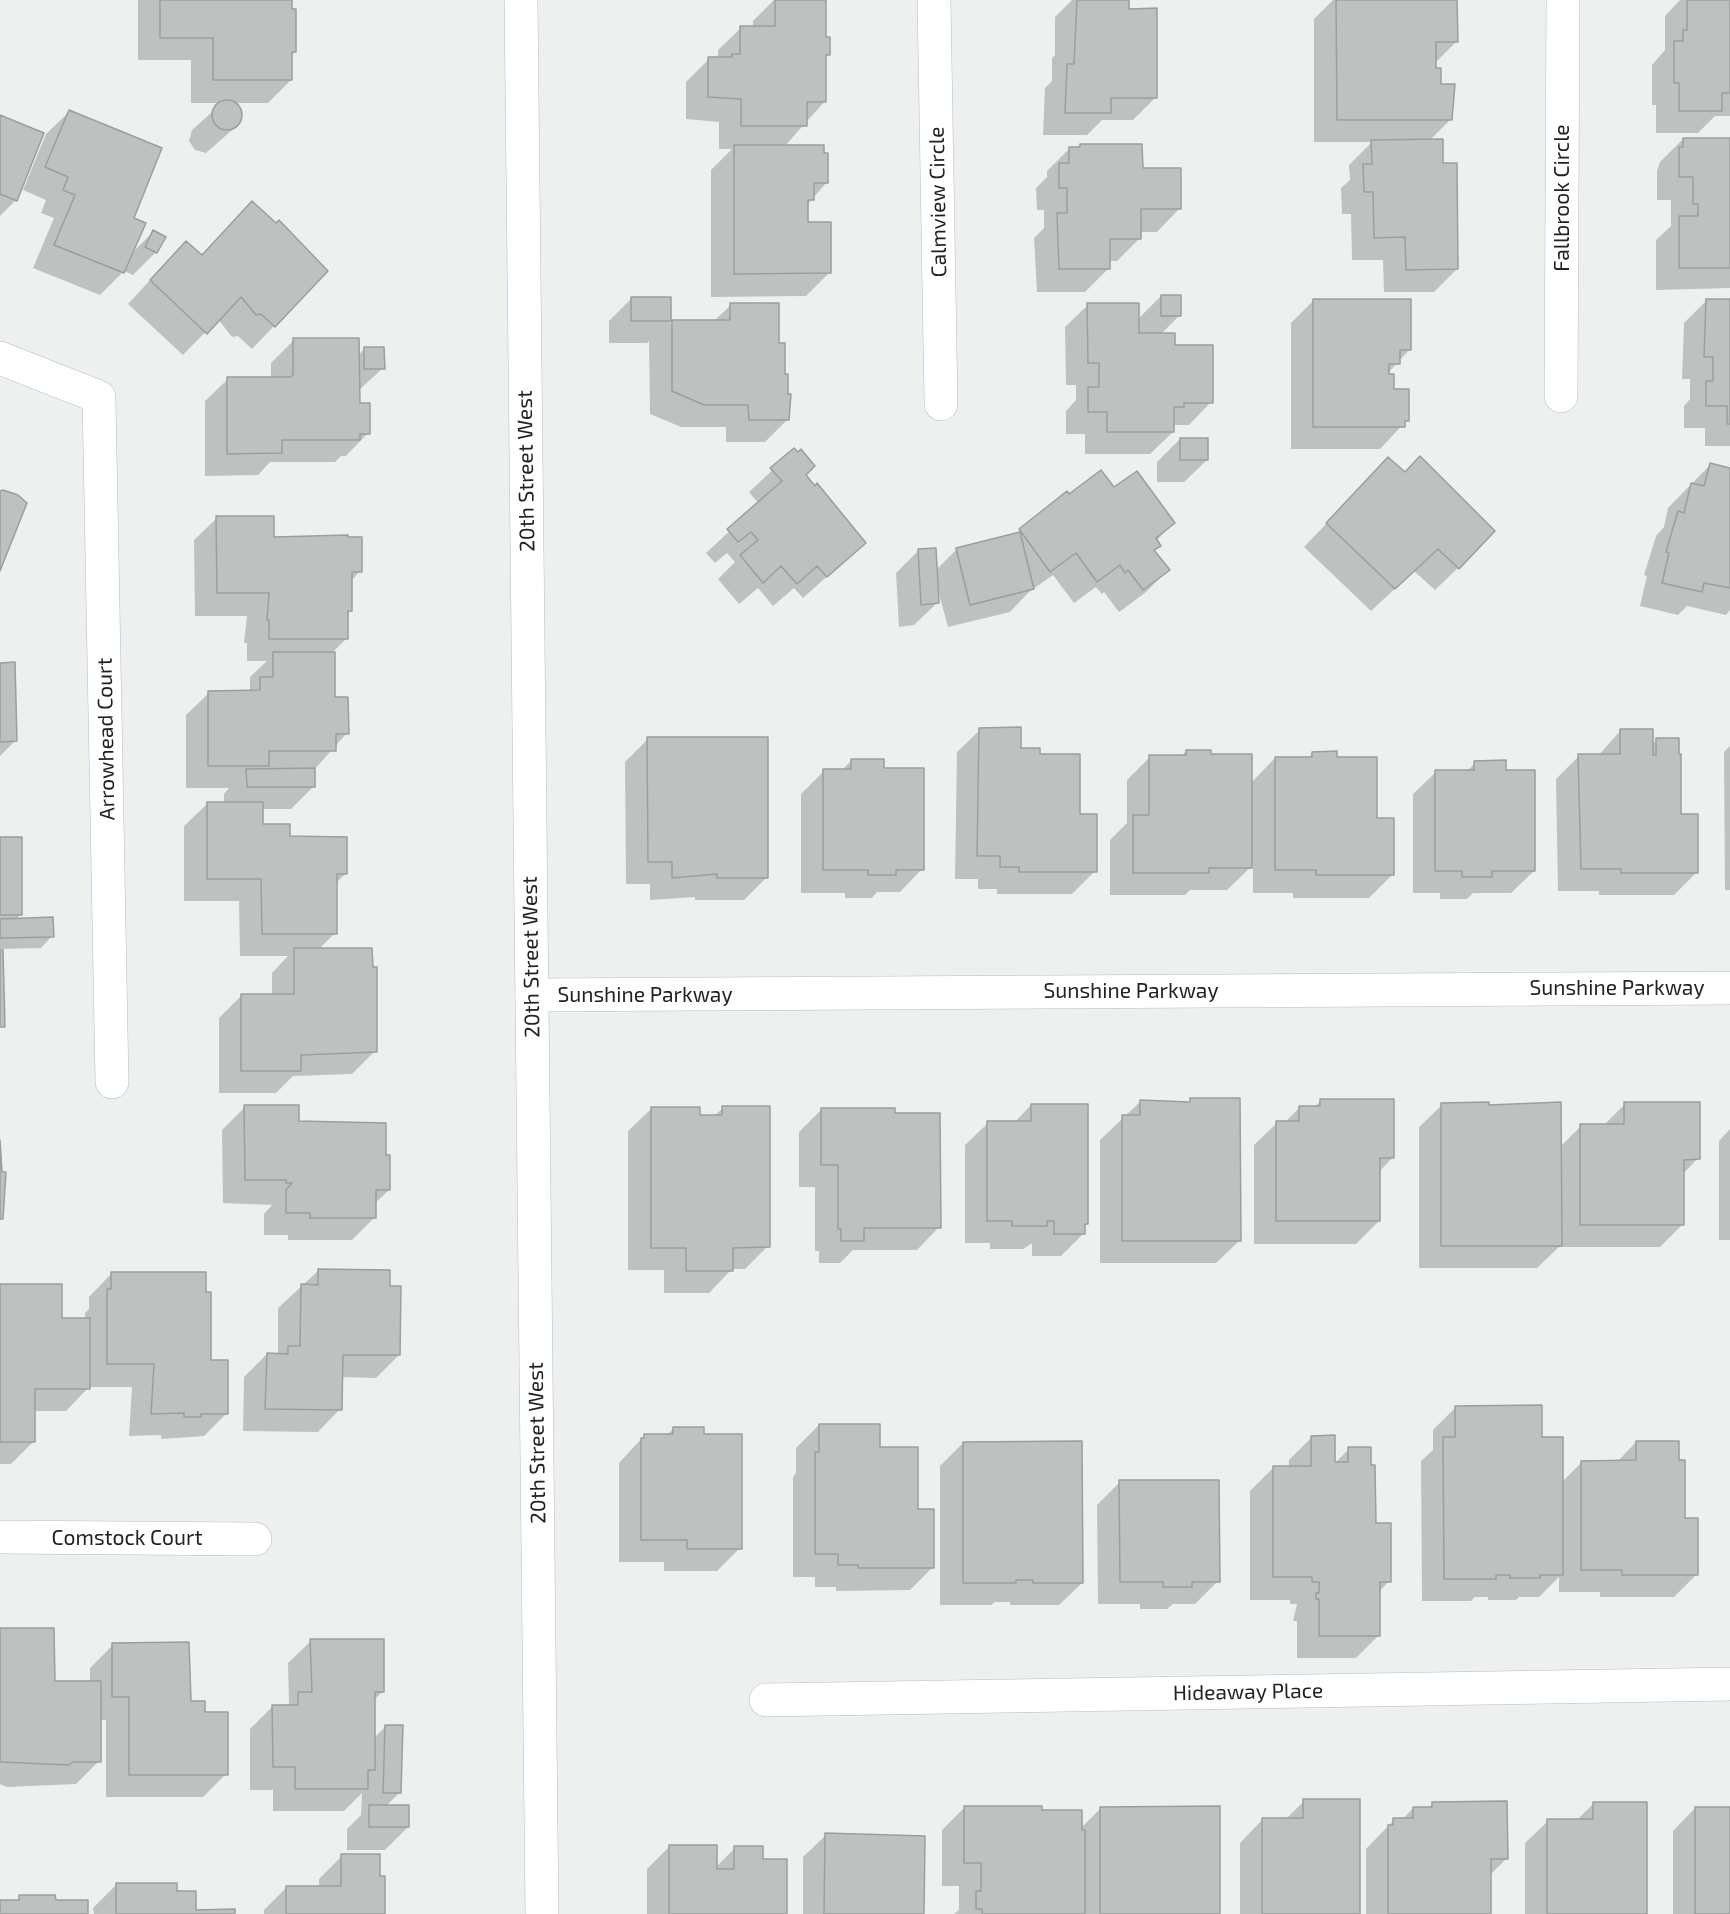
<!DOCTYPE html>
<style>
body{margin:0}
canvas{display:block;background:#ecf1f0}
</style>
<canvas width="1730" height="1914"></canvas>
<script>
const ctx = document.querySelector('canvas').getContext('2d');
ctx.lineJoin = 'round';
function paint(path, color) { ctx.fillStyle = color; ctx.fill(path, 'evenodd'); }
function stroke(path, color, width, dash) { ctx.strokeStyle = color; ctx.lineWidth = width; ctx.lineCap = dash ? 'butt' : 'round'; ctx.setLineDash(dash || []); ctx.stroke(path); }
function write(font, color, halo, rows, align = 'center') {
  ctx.font = font + ' "Exo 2",sans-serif'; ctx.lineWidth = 6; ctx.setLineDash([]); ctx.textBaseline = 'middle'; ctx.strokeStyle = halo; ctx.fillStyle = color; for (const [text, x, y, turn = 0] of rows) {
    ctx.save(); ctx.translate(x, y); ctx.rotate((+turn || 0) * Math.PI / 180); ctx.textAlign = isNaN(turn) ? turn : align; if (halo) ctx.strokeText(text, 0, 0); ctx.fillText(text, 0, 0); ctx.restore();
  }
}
const shadow = new Path2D(`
 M138,0H290L295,52L291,56V80L268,103H235L242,113L239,124L206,153L195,150L189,141L192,130L222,103H191V60H138Z
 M774,0H825V38L829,54L825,58V101L784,147L827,182L807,205V223L829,273L806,296L711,297V170L732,149H719V122L686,119V82L709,59H718V50L741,28H753V21Z
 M1072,0H1127V10L1156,97L1133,120H1102L1087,135H1043L1045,88L1052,81V58L1055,55V17Z
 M1333,0H1456V42L1434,64L1451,119L1429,141L1442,164L1457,269L1434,292H1384L1383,260H1352L1351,214H1342L1341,188L1350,180L1349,165L1372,142H1314V19Z
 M1680,0H1730V116H1715L1698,133H1656V105H1652V65L1665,50V16Z
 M69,112L132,218L131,254L153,232L156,252L133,275L124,271L100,295L33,268L54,218L41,213L46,200L23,190L46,134Z
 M0,117L16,200L0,216Z
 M1683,139L1730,140V288L1656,290V240L1671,226V200H1657V171L1660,162Z
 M1080,145L1179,209L1157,232H1140V238L1117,261H1108V269L1085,292H1037L1034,238L1044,228V210H1037L1036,188L1047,177V171L1070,148H1077Z
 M252,203L274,326L252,349L238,336L232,337L218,319L183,355L128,304L164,265L201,256Z
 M1161,296L1179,316L1161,334L1173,347L1211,402L1189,425H1173V432L1150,454H1085V434H1066V411L1076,400V385H1066L1065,327L1088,305L1137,320Z
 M632,298H670V324L672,321H714L731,305L784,375L788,419L765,442H726V427H681L650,414L649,341L647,343H609V321Z
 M1314,300L1410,349L1386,375L1407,420L1380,449H1291V323Z
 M1707,300H1730V446H1705V428H1684V406L1690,399V379H1682L1684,323Z
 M294,340L358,356L364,349L383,368L358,391V404L368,433L346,456H341L335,462H270L258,475L205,476V401L228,379H271V363Z
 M1180,439L1207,460L1184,482H1157V462Z
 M794,450L804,475L864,543L803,598L794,588L773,606L758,588L739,604L718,579L735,562L727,553L715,563L706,553L759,504L749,492Z
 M1388,459L1458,568L1435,590L1414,571L1371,611L1304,547Z
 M1710,465L1730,469V610L1726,615L1687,606L1678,615L1640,606L1647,576L1644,575L1656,536L1664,527L1668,508Z
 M1113,489L1173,523L1156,541L1159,545L1154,551L1168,570L1145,593L1119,612L1104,592L1102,594L1096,587L1074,603L1053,575L1029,592L1010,612L948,627L938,590L937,603L914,625L899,627L896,573L919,550L936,570L957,549L1016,534L1069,496Z
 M217,518L360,571L351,581L347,638L331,654L334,698L347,733L313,771L314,786L291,809H262V825L289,837L346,873L335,884V933L318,950L375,1051L352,1074L293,1076L276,1093H219V1018L242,995H272V973L288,956H240L239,901H184V826L207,804H224V794L229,788H186V715L209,693L247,692L250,689V677L267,661H247V643H244L247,616H195L194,540Z
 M0,664L15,741L0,756Z
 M980,730L1039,756L1079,816L1095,871L1072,894H997V889H978V879H955L957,752Z
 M1621,730L1651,745L1657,740L1697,872L1674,895H1599V891H1558L1556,779L1579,756H1598Z
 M648,739L767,877L744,900H695V897L650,900V884H626L625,762Z
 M1730,746V890H1725L1724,752Z
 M1186,751L1209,756L1250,784L1275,758H1308L1313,753L1335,758L1376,819L1392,875L1369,898H1293V893H1253V865L1227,890H1190L1185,895H1110V840L1127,823V780L1150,757H1181Z
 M851,761L882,770L922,869L900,892H877L872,898H845V893H801V794L824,771H841Z
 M1475,763L1504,772L1534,871L1511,893H1473L1467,899H1440V893H1413V794L1436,772H1466Z
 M0,839L21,914L15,920L52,936L41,948L0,949Z
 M1191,1100L1239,1241L1216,1263H1100V1140L1141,1101L1187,1104Z
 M1321,1100L1393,1157L1379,1172V1221L1356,1244H1254V1145L1277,1123H1284L1299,1108H1314Z
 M1509,1104H1559L1560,1147L1581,1126H1603L1625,1104L1698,1158L1683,1174V1224L1660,1247H1559L1537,1268H1419V1127L1442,1105L1506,1106Z
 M1031,1105L1087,1223L1084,1227V1233L1061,1256H1032V1243L1023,1249H990V1243H965V1145L988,1123H1014Z
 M245,1107L298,1123L385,1156L389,1190L374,1204V1218L352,1240H288V1235H264V1214L272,1205L223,1203L222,1130Z
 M723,1108L768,1246L745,1269H732L709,1293H664V1270H628V1131L651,1109L714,1116Z
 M822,1109L894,1114L939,1227L917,1250H853L840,1263H819V1251H815V1187H799V1132Z
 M1730,1129V1240H1719V1141Z
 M318,1271L399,1355L376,1378L341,1377L340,1409L318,1432L243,1431L244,1377L267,1354L278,1355V1308Z
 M111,1274L210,1361L227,1413L204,1436L161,1439V1435L129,1436L132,1387H89L66,1411H34V1441L11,1464H0V1285L60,1320H85V1313L89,1309V1297Z
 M1456,1407L1540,1438L1561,1483L1582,1462H1617L1636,1442L1678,1461L1683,1520L1697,1574L1674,1597H1600V1592H1559V1577L1539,1597H1519L1516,1600H1488V1597H1475L1471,1601H1422L1421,1461L1433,1450V1430Z
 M819,1425L878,1449L917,1511L933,1567L910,1590L836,1591V1587H815V1577H793V1477L796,1473V1448Z
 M674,1428L703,1436L740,1548L717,1571H664V1562H619V1463L644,1436H666Z
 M1312,1437L1333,1465L1349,1449L1375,1525L1389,1581L1379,1592V1635L1356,1658H1297V1621H1293L1297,1604H1290V1600H1250V1491L1273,1468H1289V1460Z
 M963,1443L1082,1583L1059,1605H1010V1602H995L991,1605H940V1466Z
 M1120,1482L1218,1581L1195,1604H1173L1167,1609H1140V1604H1098L1097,1505Z
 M0,1630L54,1682H90V1668L113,1645L203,1714L226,1774L203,1797H106V1720H99V1761L76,1784L7,1787L0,1784Z
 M311,1641L383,1691L374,1700V1738L386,1726L400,1792L385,1807L408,1827L385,1850H347V1829L361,1815L362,1793L344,1811H273V1790H250V1729L273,1706H286L289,1703L288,1663Z
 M1304,1801L1359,1914H1240V1843L1262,1820H1285Z
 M1433,1803L1506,1859L1489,1876V1914H1366V1849L1394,1820H1402L1413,1808H1428Z
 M1594,1803L1646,1914H1525V1843L1548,1821H1576Z
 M965,1807L1041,1812L1081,1828L1101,1808L1218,1914H954L959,1910V1886H942V1830Z
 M1695,1808H1730V1914H1673V1831Z
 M826,1835H879L923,1914H803V1857Z
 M670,1846L715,1868L735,1848L761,1860L786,1914H647V1869Z
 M342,1856L379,1877L384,1914H264V1910L287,1887H319V1879Z
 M116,1885L176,1893L194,1911L233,1914H94L93,1908Z`);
const building = new Path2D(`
 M160,0H292V9H296V52H292V80H213V38H160Z
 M775,0H826V37H830V55H826V102H807V126H741V99L708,97V57H732V54H740V26H775Z
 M1077,0H1129V9L1157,8V98H1111V113H1065L1067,64H1074Z
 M1336,0H1457L1458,42H1436V68H1441V84H1455L1452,120H1337Z
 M1687,0H1730V93H1722V111H1679V83H1674V41H1683V30H1687Z
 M212 115a15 15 0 1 1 30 0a15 15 0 1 1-30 0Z
 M69,110L162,148L134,218L146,223L124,273L54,245L75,195L63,190L68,177L45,167Z
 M0,115L44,133L17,201L0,194Z
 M1683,138H1730V268H1679V216H1698V204H1693V177H1679V147H1683Z
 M1443,139V163H1457L1458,269L1406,270L1405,237L1374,238L1373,192H1364L1363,164H1372L1371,140Z
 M1080,144H1142L1143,168H1181V209H1141V239H1110V269H1059L1057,213H1067V188H1059V163H1069V147H1080Z
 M734,145H824V153H828V183H814V200H808V222H831V273L734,274Z
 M252,201L276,223L279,220L328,271L275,327L261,314L256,315L241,297L207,334L150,280L186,241L202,255Z
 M153,230L166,237L157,253L145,247Z
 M1161,295H1181V316H1161Z
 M631,297H671V321H631Z
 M1313,299H1411V350H1400V364H1389V374H1394V389H1409V421H1405V427H1313Z
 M1706,299H1730V424H1727V406H1706V381H1713V357H1704Z
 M730,303H779V343H785V374H788V394H791L789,420H749L748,405H704L672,391V320H730Z
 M1087,303H1139V333H1175V345H1213V403H1184V407H1174V432H1107V412H1088V387H1099V363H1088Z
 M293,338H359L360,403H370V434H360V440H282V453L227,454V377H290L293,375Z
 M364,347H384L385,369H364Z
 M1180,438H1208V460H1180Z
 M794,448L798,452L801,449L815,466L806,475L815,486L817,483L866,543L827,577L817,566L797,584L781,566L763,583L740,555L758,540L751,532L738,542L727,529L782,481L770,468Z
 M1420,456L1495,531L1459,569L1438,549L1395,589L1326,523L1388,457L1405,472Z
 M1710,463L1730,468V588L1704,583L1702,592L1662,583L1669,553L1666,552L1678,511L1684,513L1691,483L1704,486Z
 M1101,470L1114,487L1137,471L1175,523L1156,538L1161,546L1154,550L1170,570L1143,590L1128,570L1125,573L1120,565L1097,582L1076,553L1050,572L1019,529L1067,491L1069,494Z
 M3,490L18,495L27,503L0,571V491Z
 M216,516H274V537L348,535V537H362V572H352V611H348V639H269V620H267L269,593H217Z
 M1020,532L1034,589L970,605L956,548Z
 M936,548L939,603L921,605L918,549Z
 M273,652H335V697H348L349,734H336V751H269V766H208V691L260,690V677H273Z
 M15,662L17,741L0,742V663Z
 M1021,727V748H1040V754H1080V814H1097V872H1019V867H1000V856H977L979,728Z
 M1620,729H1653V755H1656V738H1679V754H1681V814H1698V873H1621V869H1581L1578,754H1620Z
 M647,737H768V878H717V874L672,878V862H648Z
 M1186,750H1211V754H1252V868H1209V873H1133V815H1149V755H1186Z
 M1337,751V757H1377V818H1394V875H1316V870H1275V757H1312V752Z
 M851,759H884V768H924V870H896V875H868V870H823V769H851Z
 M1506,760V770H1535V871H1492V877H1462V871H1435V770H1474V761Z
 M315,768V787H247L246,769Z
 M207,802H263V824H290V836L347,837V874H337V934H262L261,879H207Z
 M0,837H22V915H0Z
 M53,917L54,937L0,938V919Z
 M294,948H372L373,967H377V1052L301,1055V1071H241V994H294Z
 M0,950H3L5,1027H0Z
 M1190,1098H1240L1241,1241H1122V1115H1140V1100L1190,1102Z
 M1320,1099H1394V1158H1380V1221H1276V1121H1299V1106H1320Z
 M1489,1102V1105L1561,1102L1562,1246H1441V1103Z
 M1624,1102H1700V1159L1684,1160V1225H1580V1124H1624Z
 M1031,1104H1088V1224H1085V1234H1054V1221H1047V1226H1012V1221H987V1121H1031Z
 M244,1105H299V1121L386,1123V1155H390V1190H376V1218H310V1213H286V1190L292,1183H286V1180H245Z
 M722,1106H770V1247L733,1248V1271H686V1248H651V1107H700V1115H722Z
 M821,1108H895V1113H940L941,1228H864V1241H841V1229H838V1165H821Z
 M0,1140L2,1172H6L3,1219H0Z
 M318,1269L390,1270V1286H401L400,1355H343L342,1410L265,1409L267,1353L288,1354V1346H300L301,1284L318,1285Z
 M111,1272H206V1292H211V1360H228V1414H201V1417H184V1413L151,1414L154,1364H107V1289H111Z
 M0,1284H62V1318H90V1389H35V1442H0Z
 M1542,1405V1437H1563V1575H1540V1578H1510V1575H1496V1579H1444L1443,1437H1455V1406Z
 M819,1424H880V1447H918V1509H934V1568H858V1565H838V1554H815V1452H819Z
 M673,1427H704V1434H742V1549H687V1540H641V1438H644V1434H673Z
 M1335,1435V1462H1348V1447H1371V1465H1375L1376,1523H1391V1582H1380V1636H1319V1599H1316V1593H1319V1582H1312V1577H1273V1466H1311V1436Z
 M1082,1441L1083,1583H1033V1580H1016V1583H963V1442Z
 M1636,1441H1679V1460H1685V1518H1698V1575H1622V1570H1581V1461L1636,1460Z
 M1119,1480H1219L1220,1582H1192V1587H1163V1582H1120Z
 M0,1628H54L55,1681H101V1762H73L69,1765L0,1762Z
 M310,1639H384V1692H375V1770H368V1789H295V1767H273L272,1705H298V1692H312Z
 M189,1642L191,1701H205V1712H228V1775H129V1697H112V1643Z
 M385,1725H403L401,1793H383Z
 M1303,1799H1360V1914H1262V1818H1303Z
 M1507,1801L1508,1859H1491V1914H1388V1825H1393V1818H1413V1807H1432V1802Z
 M1593,1802H1647V1914H1547V1819H1593Z
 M369,1805H409V1827H369Z
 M964,1806H1042V1810H1082V1830H1085V1914H982V1909H976V1891H981V1863H964Z
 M1220,1806V1914H1100V1807Z
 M1695,1807H1730V1914H1695Z
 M825,1833L925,1836L924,1914H824Z
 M669,1845H717V1869H734V1846H763V1859H787V1914H669Z
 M341,1854H380V1876H385V1914H286V1886H341Z
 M116,1883H177V1891H196V1910L235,1909V1914H116Z
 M19,1895H55L56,1900H88V1914H0V1900H19Z`);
const street = new Path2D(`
 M934,0L941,404
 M0,358L99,397L112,1082
 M1561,396L1563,0
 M532,995L1730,988
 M0,1537L255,1539
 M766,1700L1730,1684`);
const secondary = new Path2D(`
 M521,0L542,1914`);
const streetNames = [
 ["Fallbrook Circle",1562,198,-90],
 ["Calmview Circle",938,202,-91],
 ["20th Street West",526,471,-91],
 ["Arrowhead Court",106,739,-91],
 ["20th Street West",531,957,-91],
 ["Sunshine Parkway",1617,988],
 ["Sunshine Parkway",1131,991],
 ["Sunshine Parkway",645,995],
 ["20th Street West",537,1443,-91],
 ["Comstock Court",127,1538],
 ["Hideaway Place",1248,1692,-1]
];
paint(shadow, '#0003');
paint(building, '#bdc2c0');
stroke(building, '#9a9f9e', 1.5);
stroke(street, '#b6bbb9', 34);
stroke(secondary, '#b6bbb9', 34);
stroke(street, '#fff', 33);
stroke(secondary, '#fff', 33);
write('21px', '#202221', '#fff', streetNames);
</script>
